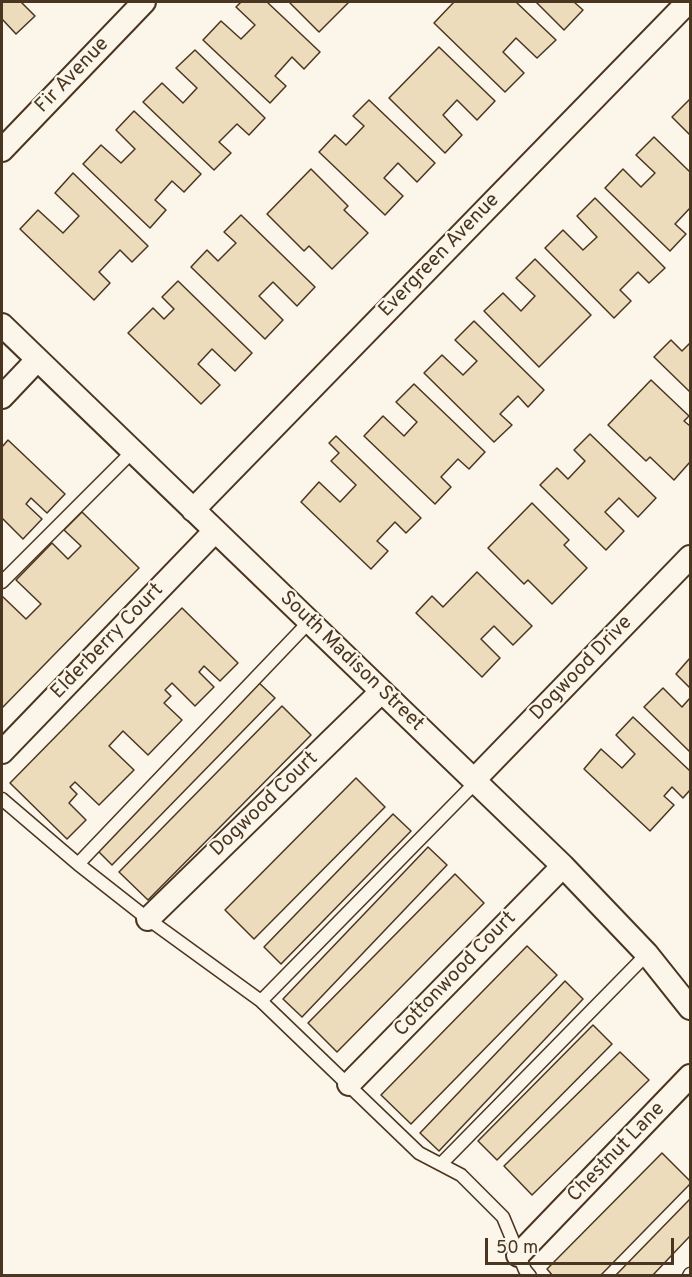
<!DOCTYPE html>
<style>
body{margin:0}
#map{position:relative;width:692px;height:1277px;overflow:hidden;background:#fbf6e9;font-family:Overpass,sans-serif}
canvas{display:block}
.frame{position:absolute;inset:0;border:3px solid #4a3520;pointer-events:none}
.scale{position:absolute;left:485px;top:1238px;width:189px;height:27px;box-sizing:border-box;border:3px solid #4a3520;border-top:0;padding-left:8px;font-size:18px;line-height:21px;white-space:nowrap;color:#4a3520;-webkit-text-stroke:4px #fbf6e9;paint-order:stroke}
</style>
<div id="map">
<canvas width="692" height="1277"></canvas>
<div class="frame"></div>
<div class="scale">50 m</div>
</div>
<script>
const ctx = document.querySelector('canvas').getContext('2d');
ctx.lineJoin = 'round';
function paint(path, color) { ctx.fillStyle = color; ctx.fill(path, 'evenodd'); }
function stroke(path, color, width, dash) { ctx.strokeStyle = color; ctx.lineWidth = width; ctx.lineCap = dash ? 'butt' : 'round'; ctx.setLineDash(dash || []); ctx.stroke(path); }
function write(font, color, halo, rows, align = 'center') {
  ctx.font = font + ' Overpass,sans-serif'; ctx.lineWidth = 4.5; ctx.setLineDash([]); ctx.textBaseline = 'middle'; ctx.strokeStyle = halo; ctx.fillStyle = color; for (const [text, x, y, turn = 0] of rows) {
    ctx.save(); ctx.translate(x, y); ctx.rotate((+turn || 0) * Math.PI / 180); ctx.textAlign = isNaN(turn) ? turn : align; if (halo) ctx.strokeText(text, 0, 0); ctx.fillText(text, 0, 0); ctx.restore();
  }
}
const building = new Path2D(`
 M2,2H21L35,16L16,34L2,19Z
 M241,2H267L320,52L304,69L292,57L275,76L286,86L270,103L203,40L221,21L241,39L255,25L236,7Z
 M289,2H349L319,32Z
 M454,2H516L556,40L537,58L516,38L503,52L524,73L505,92L434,23Z
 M536,2H574L583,10L564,30Z
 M439,47L495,101L477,120L457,100L443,115L462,135L445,153L389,98Z
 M195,50L265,118L249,135L237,124L219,142L231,153L214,170L143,102L162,83L183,103L197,88L176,68Z
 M690,99V135L672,117Z
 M369,100L435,163L417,182L398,163L384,178L403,196L385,215L319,152L335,135L346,145L364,126L353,116Z
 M134,111L201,174L184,192L172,181L155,200L166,210L150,228L83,164L101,145L121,163L135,149L116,130Z
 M654,137L690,172V208L675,224L686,234L670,251L605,188L623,169L641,187L655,173L636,155Z
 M311,169L348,206L344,210L368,233L332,269L309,246L304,251L267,214Z
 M73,173L148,246L132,262L120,250L99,272L110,283L94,300L20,229L38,210L63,233L79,216L55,193Z
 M595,198L665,268L649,283L638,272L620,290L631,301L614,318L545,248L563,230L583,250L597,237L577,216Z
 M241,215L315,287L297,306L273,282L259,296L283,320L265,339L191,267L207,250L218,261L236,243L224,232Z
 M535,259L591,315L539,367L484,311L503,293L521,311L535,296L516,278Z
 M178,281L252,353L235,371L212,349L198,364L220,385L201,404L128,333L153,308L164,319L174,309L162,297Z
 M474,321L544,390L528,407L518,396L500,414L512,425L494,442L424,373L442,355L463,375L477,361L455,340Z
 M671,340L682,351L690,343V392L654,357Z
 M651,380L689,416L684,421L690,426V462L674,480L650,457L646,461L608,425Z
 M414,384L485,452L469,469L458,459L441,477L451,487L435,504L364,436L383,416L404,436L417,422L396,402Z
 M590,434L656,498L638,517L619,498L605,512L624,531L606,550L540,485L557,468L568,479L585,461L574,450Z
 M336,436L421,518L406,533L395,522L377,541L388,551L371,569L301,502L319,482L340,502L356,485L331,461L339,453L329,443Z
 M8,440L65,494L47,513L31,498L26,504L42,519L23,539L2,518V447Z
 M532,503L569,540L564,545L587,568L552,604L528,580L524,584L488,548Z
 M82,512L139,568L2,708V596L26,619L41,604L16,580L52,543L68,559L81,546L64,530Z
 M477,572L532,626L513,645L494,626L481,639L500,658L482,677L416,613L432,596L443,607Z
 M182,608L238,663L220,681L204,666L199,672L214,687L195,706L172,683L165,690L171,696L164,703L182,720L148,755L123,731L109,746L134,770L99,805L75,782L70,787L77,794L69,803L86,820L67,839L10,783Z
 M690,658V688L676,674Z
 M256,680L275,698L112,865L93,846Z
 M663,688L682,707L690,698V752L644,707Z
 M282,706L311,735L148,900L119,872Z
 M633,717L690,771V790L683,798L672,787L664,796L674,805L650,831L584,769L601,749L622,768L635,754L616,735Z
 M356,778L385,807L254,939L225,910Z
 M393,814L411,831L281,964L264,947Z
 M428,847L447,865L302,1017L283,999Z
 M455,874L484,903L337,1052L308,1023Z
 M527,946L557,975L411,1124L381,1095Z
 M565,981L583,999L439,1151L420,1133Z
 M593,1025L612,1044L497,1160L478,1141Z
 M620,1052L649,1080L532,1195L504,1166Z
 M662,1153L690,1181V1184L600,1276H553L547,1269Z
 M690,1199V1236L652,1276H615Z`);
const service = new Path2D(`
 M2,582L132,452
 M2,799L78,864L148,919L261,1001L419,1153L461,1175L503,1217L525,1270L530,1276
 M78,864L309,622
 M261,1001L476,782
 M441,1164L647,954
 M689,1276L690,1274`);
const minor = new Path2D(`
 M2,150L144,2
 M2,325L563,866L647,954L690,1008
 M2,397L37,360
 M193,510L688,2
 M2,752L215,531
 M474,780L690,557
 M148,919L381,692
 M349,1084L563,866
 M518,1255L690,1076`);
const streetNames = [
 ["Fir Avenue",73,76,-46],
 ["Evergreen Avenue",440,256,-46],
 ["Elderberry Court",108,642,-46],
 ["South Madison Street",351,662,44],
 ["Dogwood Drive",582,669,-46],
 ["Dogwood Court",265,805,-44],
 ["Cottonwood Court",456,975,-46],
 ["Chestnut Lane",617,1153,-46]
];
paint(building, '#ecdcbc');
stroke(building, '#4a3520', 1.5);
stroke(service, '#4a3520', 15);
stroke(minor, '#4a3520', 26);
stroke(service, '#fbf6e9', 12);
stroke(minor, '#fbf6e9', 22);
write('20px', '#4a3520', '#fbf6e9', streetNames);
</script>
